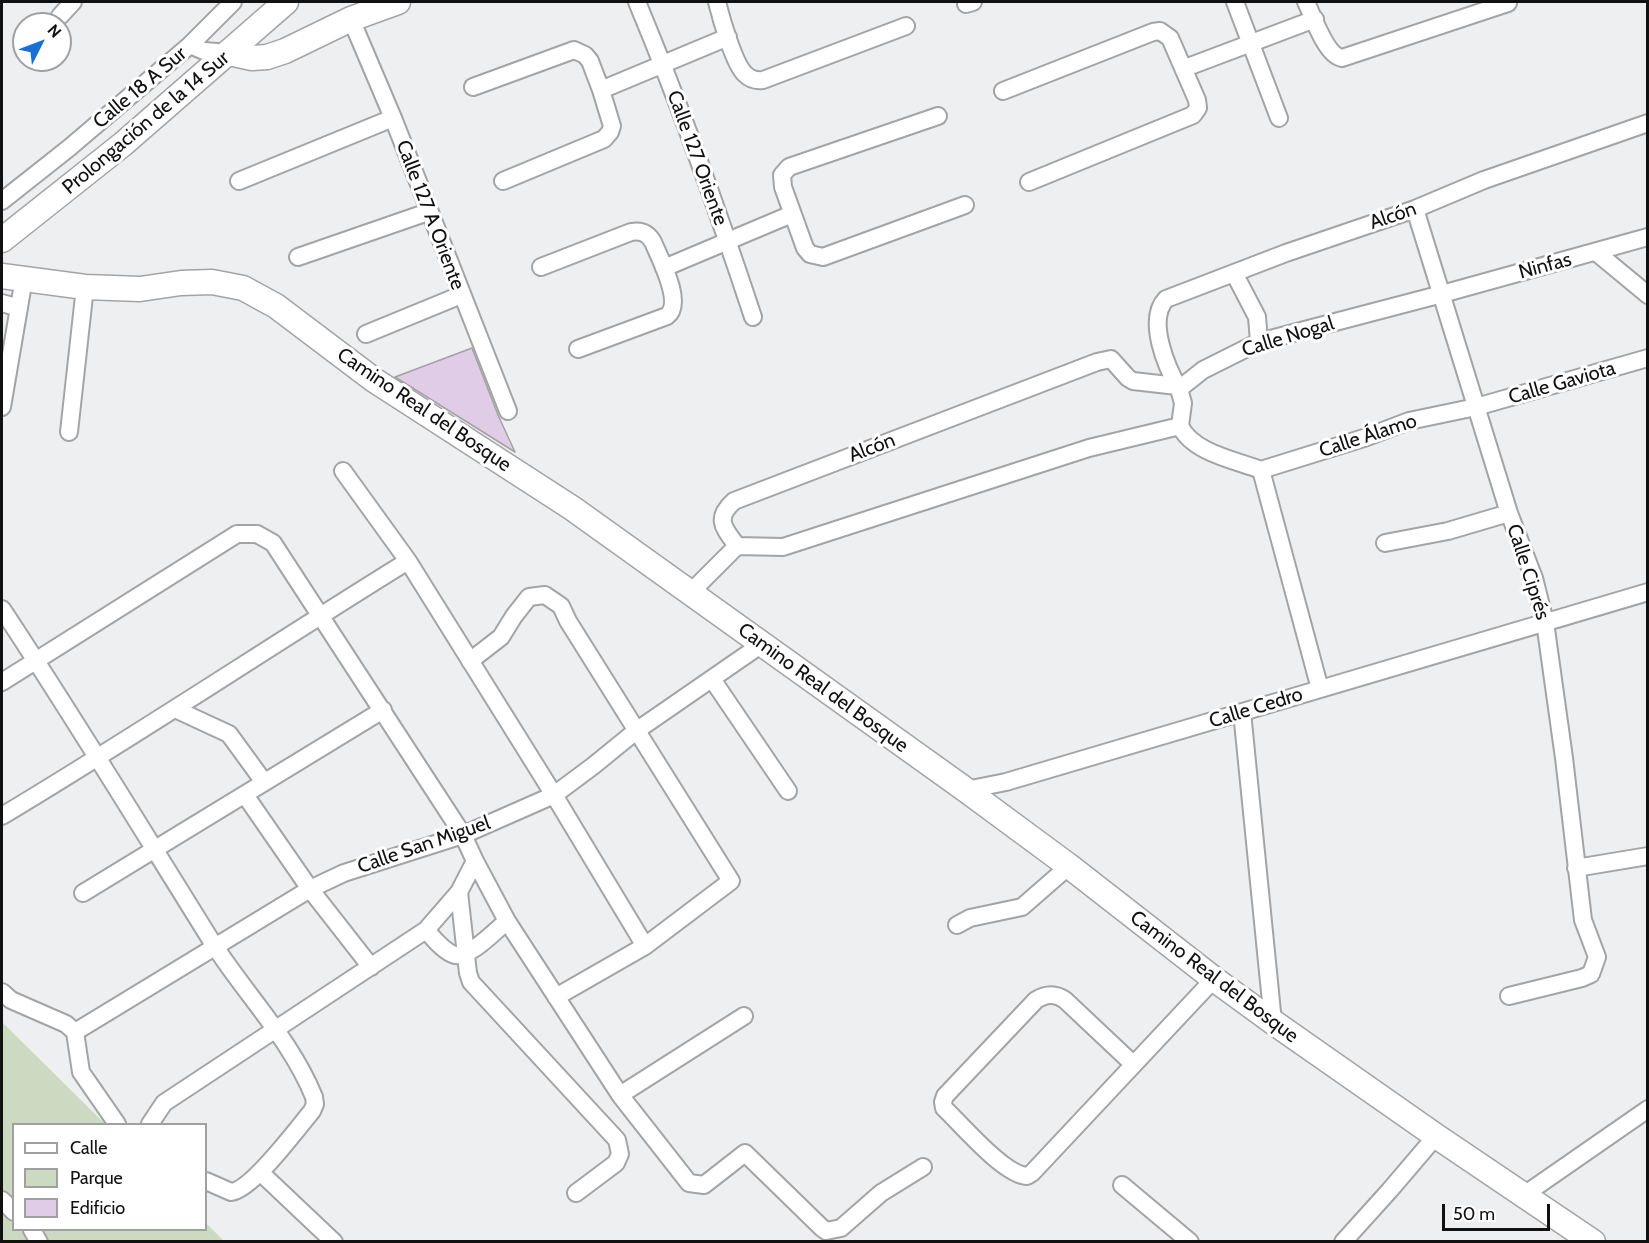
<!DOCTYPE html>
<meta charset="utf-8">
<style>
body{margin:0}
#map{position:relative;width:1649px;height:1243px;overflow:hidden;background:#eeeff0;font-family:Cabin,sans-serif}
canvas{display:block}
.frame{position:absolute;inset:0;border:3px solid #111112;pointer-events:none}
.legend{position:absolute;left:12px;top:1123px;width:195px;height:108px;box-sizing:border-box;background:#fff;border:2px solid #a0a0a0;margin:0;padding:8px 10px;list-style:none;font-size:18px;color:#111112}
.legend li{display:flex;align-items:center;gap:12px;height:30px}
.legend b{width:30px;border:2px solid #a0a0a0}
.north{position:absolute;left:12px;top:12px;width:60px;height:60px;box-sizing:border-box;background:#fff;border:2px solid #a0a0a0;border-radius:50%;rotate:48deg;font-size:16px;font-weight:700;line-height:24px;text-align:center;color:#111112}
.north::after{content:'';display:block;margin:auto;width:21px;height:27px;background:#166ed7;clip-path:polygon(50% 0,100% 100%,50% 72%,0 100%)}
.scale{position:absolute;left:1442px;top:1204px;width:108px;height:27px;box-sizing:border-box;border:3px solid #111112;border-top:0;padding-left:8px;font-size:18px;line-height:21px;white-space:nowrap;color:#111112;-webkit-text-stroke:4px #fff;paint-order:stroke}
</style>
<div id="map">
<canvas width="1649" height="1243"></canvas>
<div class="frame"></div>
<ul class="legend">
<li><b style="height:8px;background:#fff"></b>Calle</li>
<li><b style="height:16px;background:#cbdac1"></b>Parque</li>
<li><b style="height:16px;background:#e0cce7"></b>Edificio</li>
</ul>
<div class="north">N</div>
<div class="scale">50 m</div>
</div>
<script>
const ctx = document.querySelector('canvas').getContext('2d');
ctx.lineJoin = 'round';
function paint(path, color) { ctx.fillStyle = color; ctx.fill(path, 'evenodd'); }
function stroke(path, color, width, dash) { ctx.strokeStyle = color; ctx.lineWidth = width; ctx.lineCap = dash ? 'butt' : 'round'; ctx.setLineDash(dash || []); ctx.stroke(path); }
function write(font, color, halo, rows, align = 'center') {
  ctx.font = font + ' Cabin,sans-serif'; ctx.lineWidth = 6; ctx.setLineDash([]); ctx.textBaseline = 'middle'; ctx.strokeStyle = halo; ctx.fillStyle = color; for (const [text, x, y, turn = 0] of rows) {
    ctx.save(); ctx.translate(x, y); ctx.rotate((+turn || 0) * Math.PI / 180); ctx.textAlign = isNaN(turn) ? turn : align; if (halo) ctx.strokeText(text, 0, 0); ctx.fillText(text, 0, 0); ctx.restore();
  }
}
const green = new Path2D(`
 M2,1022L105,1124H14V1230H206V1223L224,1241H2Z`);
const building = new Path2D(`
 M472,348L498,415L515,452L395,377Z`);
const street = new Path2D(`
 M637,2C680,105 718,211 753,317
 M717,2C721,18 734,64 745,74C750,79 756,81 763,80L906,26
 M1235,2L1279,118
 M1306,2C1313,16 1326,56 1342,58L1508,3
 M966,4L973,2
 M60,16L73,2
 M351,19L393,118L508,411
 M190,45L233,2
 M1185,68L1315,19
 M473,87L574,50L585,55L590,61L601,90L612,126L610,132L604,139L503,181
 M601,90L728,37
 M1003,91L1153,32L1160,31L1170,38L1197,100L1198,108L1193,115L1029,182
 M938,116L789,167L782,175L783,187L805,248L810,254L823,257L965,205
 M239,181L393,118
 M2,201L69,148L190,45L204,51L229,53
 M1415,209L1509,513L1534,578L1545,622L1564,758L1583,920L1597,957L1591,974L1582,978L1509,996
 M1596,252L1648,295
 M298,257L428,212
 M541,267L631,232C641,230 648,233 653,242C660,259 684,303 667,316L578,349
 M664,268L792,214
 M1234,273L1257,317L1259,342
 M2,303L19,308
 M366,334L461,295
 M1179,389C1167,368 1146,320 1166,299L1286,253L1415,209L1484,180L1648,123
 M2,407L24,278
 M1180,426L1183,403L1179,389L1203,370L1259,342L1442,294L1648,237
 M1180,426C1193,453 1235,460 1261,470
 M69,432L85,287
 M1261,470L1367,437L1409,421L1476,407L1648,358
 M1261,470L1320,689
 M343,471L408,561L554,795L645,946
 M1385,543L1448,531L1509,513
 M737,546L783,547L1089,448L1180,426
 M691,592L737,546C724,528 714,519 734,501L1097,362L1111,359L1128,378L1133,381L1177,386
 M2,609C75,719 144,833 214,945C247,996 291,1040 314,1097L315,1104L312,1111C296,1130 252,1190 231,1192L206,1181
 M470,661L501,637L514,616L529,597L545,595L561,606L568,621L731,881L645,946L556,997
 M712,679L788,791
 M2,682L237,534H257L273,543L463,835L475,861L507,921L620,1095L689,1183L704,1185L745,1153L822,1228L826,1231L841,1228L881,1193L923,1167
 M175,709L229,734L264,782
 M1242,712L1273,1022
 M966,790L1006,782L1648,592
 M245,795L310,889L371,967
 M2,816C139,734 272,645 408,561
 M1576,868L1648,856
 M459,892L468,973L471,982L617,1140L620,1154L616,1163L576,1193
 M83,893L383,710
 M957,925L970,918L1022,907L1069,866
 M426,930C433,938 444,952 455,955C470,958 495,931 507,921
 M2,992L11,1000L66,1024L75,1032L81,1072L117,1124
 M75,1032L310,889L344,873L463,835L554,795L593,766L636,731L762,644
 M1133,1064L1065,1000C1055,993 1046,994 1036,1000L945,1096L943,1102L944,1108C962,1125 1004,1175 1027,1176L1032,1173L1214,979
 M620,1095L744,1016
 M150,1124L164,1103L426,930L459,892L475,861
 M260,1172L334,1242
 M1122,1185L1190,1242
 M1524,1195L1648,1109
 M2,1200L14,1212
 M32,1230L39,1242
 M1343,1242L1390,1190L1436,1136`);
const secondary = new Path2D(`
 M229,53L252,58L267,57L285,51L351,19L398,2
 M2,240L123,144L286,2
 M2,276L85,287L140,289L181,283L212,282L243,288L276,306L374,380L572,508L966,790L1069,866L1214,979L1273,1022L1436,1136L1593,1242`);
const streetNames = [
 ["Calle 18 A Sur",140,88,-40],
 ["Prolongación de la 14 Sur",146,123,-40],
 ["Calle 127 Oriente",697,158,70],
 ["Calle 127 A Oriente",430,215,69],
 ["Alcón",1393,216,-19],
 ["Ninfas",1545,266,-15],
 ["Calle Nogal",1288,337,-17],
 ["Calle Gaviota",1562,383,-16],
 ["Camino Real del Bosque",424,410,34],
 ["Calle Álamo",1368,436,-18],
 ["Alcón",872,448,-21],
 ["Calle Ciprés",1528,572,72],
 ["Camino Real del Bosque",823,688,36],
 ["Calle Cedro",1256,708,-17],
 ["Calle San Miguel",424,845,-19],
 ["Camino Real del Bosque",1214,977,37]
];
paint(green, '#cbdac1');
paint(building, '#e0cce7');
stroke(building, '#a3a2a3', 1.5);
stroke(street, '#a3a4a5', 20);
stroke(secondary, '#a3a4a5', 27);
stroke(street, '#fff', 16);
stroke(secondary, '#fff', 24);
write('20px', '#111112', '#fff', streetNames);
</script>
